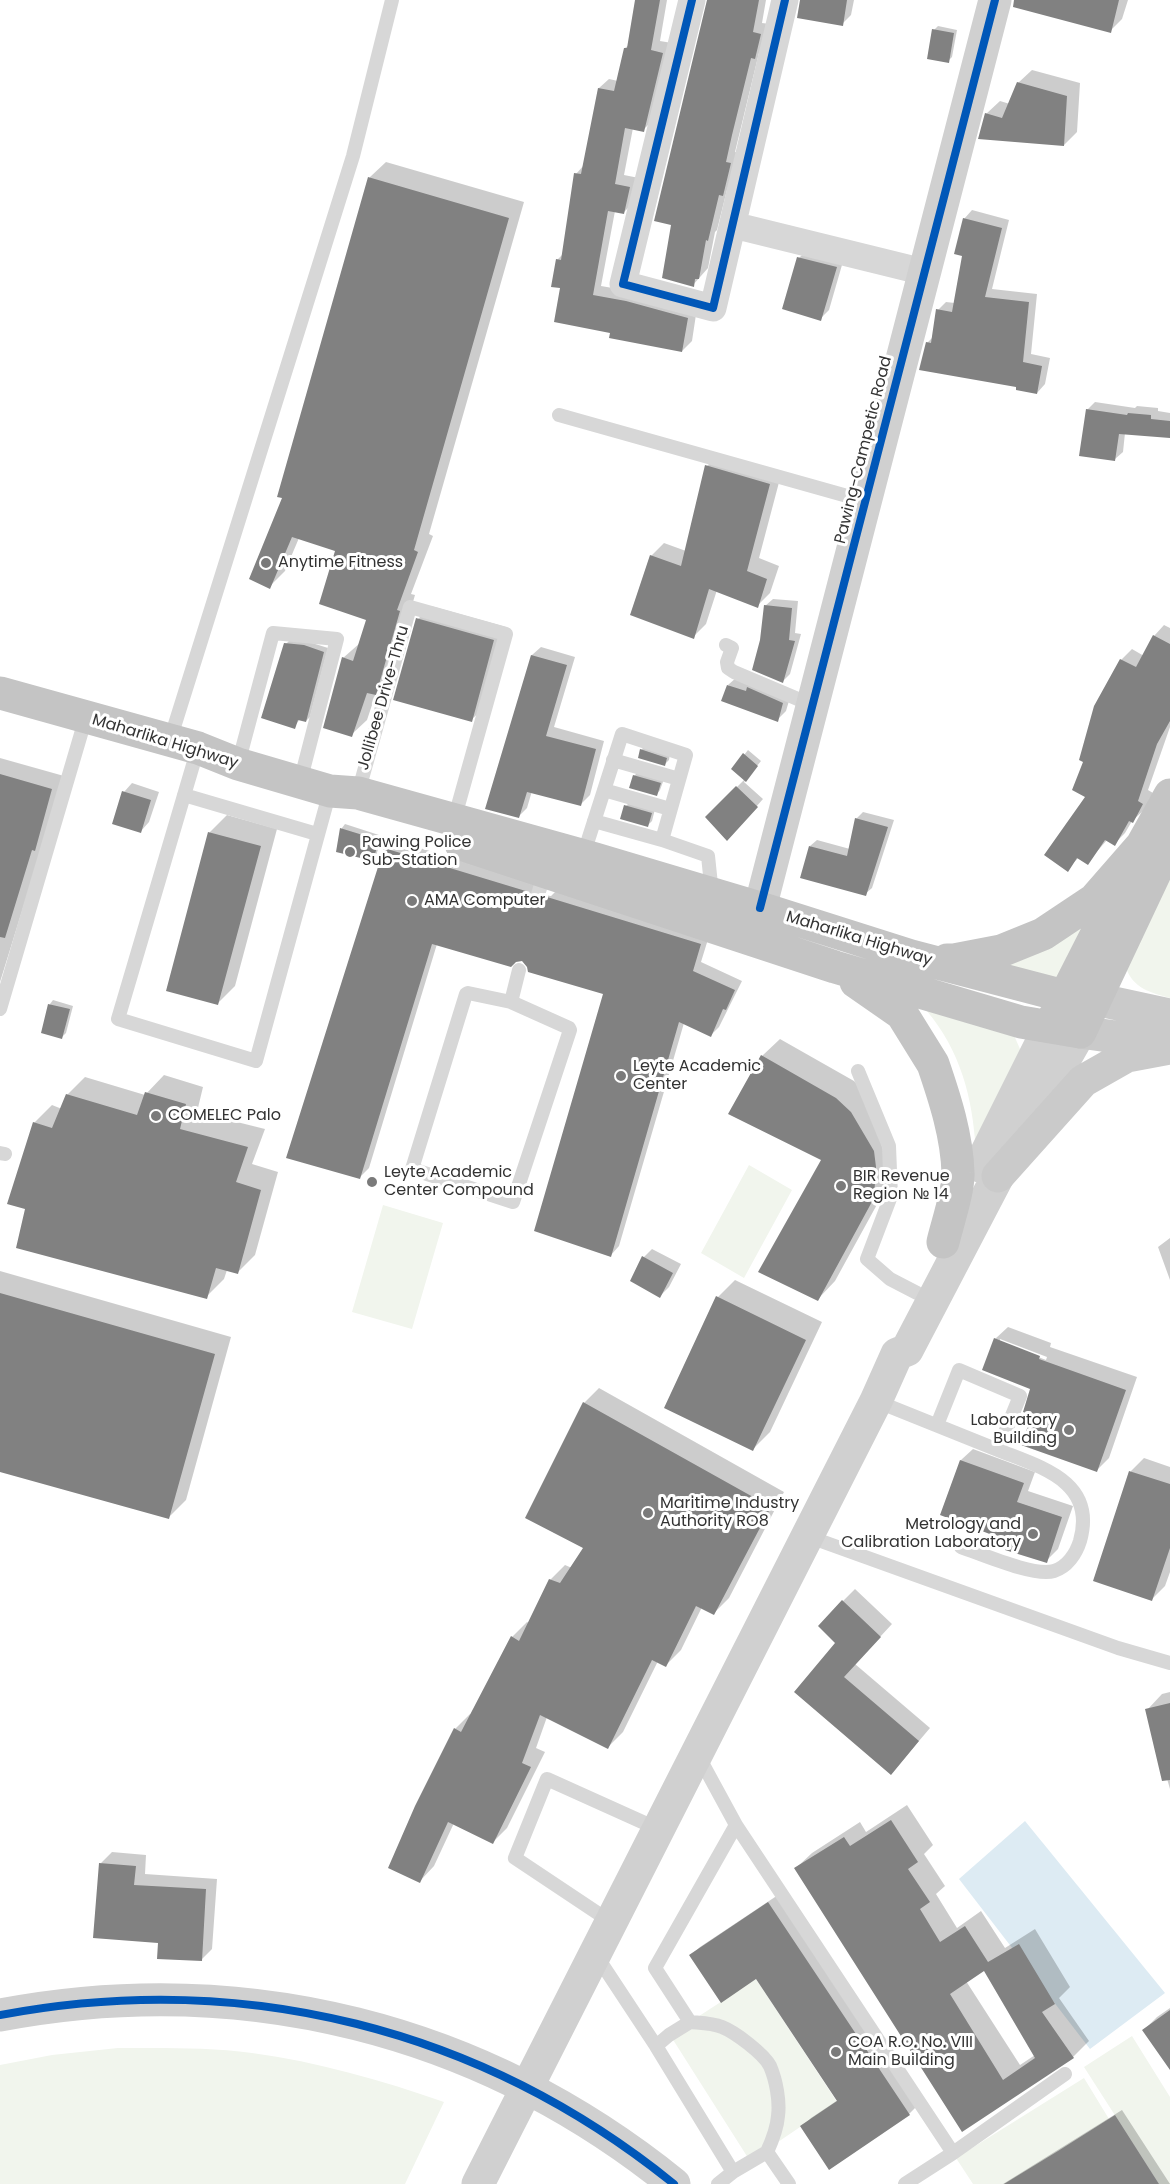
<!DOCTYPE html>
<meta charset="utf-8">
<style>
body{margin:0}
canvas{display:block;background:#fff}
</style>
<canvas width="1170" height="2184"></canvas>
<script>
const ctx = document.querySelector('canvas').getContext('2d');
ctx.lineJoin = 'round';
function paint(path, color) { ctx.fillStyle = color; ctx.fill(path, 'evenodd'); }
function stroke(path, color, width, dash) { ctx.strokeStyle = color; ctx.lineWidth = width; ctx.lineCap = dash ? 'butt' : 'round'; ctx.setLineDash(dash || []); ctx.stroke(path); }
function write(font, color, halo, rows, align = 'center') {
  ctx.font = font + ' Poppins,sans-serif'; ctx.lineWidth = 6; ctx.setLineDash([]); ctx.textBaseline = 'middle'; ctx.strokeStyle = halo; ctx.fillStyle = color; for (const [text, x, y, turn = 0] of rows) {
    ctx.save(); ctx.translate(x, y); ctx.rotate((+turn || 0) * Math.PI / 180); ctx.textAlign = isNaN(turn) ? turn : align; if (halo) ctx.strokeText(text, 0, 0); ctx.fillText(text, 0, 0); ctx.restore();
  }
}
const green = new Path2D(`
 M1170,868V998C1151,993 1133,988 1126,968Z
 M1082,927L1061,984L987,967C1021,957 1054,948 1082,927Z
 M920,1003L1013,1033L1020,1049L1019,1061L975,1140C971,1088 956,1042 920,1003Z
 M749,1165L792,1190L744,1278L701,1253Z
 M383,1205L443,1223L412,1329L352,1312Z
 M756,1979L837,2102L750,2161L670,2035Z
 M1132,2036L1170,2097V2184H1159L1084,2067Z
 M118,2048C163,2048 207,2047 252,2053C318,2062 381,2080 444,2102L405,2184H0V2065L52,2055Z
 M1084,2078L1109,2119L1011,2181L1012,2184H973L956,2158Z`);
const water = new Path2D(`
 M1025,1821L1165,1993L1090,2049L959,1879Z`);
const shadow = new Path2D(`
 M637,0H667L660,41L672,43L653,120L643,130L633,128L624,175L639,178L633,203L623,213L615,211L601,286L636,292L697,308L692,341L682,351L612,332L562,287L557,260L563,254L576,174L584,165L599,88L609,79L618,81L625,48L629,45Z
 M709,0H766L762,23L770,24L764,47L759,53L735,152L740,153L727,190L717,230L715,232L708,268L693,285Z
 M801,0H854L851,15L842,24Z
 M1025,0H1128L1122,19L1110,31Z
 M938,26L957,30L952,57L948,61L934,30Z
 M1032,70L1080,83L1077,132L1064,145L986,114L1000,101L1010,104L1018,83Z
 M386,162L524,202L429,534L433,536L411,594L415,595L391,678L376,693L367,720L351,735L343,658L360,643L368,619L337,550L299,538L285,571L269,587L284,497L279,496L370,177Z
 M972,210L1009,220L992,289L1037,294L1031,354L1050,358L1045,384L1037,393L927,343L934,336L938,310L946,302L955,303L964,255V219Z
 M808,249L844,258L829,310L820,319L799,258Z
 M1095,402L1135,408L1137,406L1158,408V411L1170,413V436L1125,433L1123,452L1115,459L1087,410Z
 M719,454L782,471L759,558L779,566L770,593L757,606L717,590L706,624L693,637L651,556L664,543L686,551L707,466Z
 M773,599L798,601L795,633L801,634L790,674L783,681L761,640L765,606Z
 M431,606L506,627L485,707L471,720L418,619Z
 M1164,625L1170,628V727L1148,790L1153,793L1143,811L1132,821L1125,833L1114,844L1107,840L1087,863L1079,857L1067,870L1087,796L1085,761L1095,707L1121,660L1132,649L1144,656L1154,636Z
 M290,640L309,642L328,648L310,717L306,721L300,719L294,727L286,644Z
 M541,647L575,657L554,727L604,741L590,795L581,804L532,791L527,808L518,817L532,655Z
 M737,677L791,694L786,711L777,720L728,685Z
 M645,746L670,754L669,760L665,764L641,750Z
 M748,750L761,761L744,782L763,799L733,833L707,817L745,779L733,769Z
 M0,758L64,776L0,982Z
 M638,772L664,779L660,790L657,794L634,776Z
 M132,783L159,792L149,822L141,831L124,792Z
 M630,802L655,809L652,821L648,825L626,806Z
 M863,812L894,820L872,888L865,894L810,846L817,840L850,849L856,819Z
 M227,815L277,829L235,986L218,1003L167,989L210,832Z
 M345,824L382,836L376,856L372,860L337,851L342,828Z
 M394,840L537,884L544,895L551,896L557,890L709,936L701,962L742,981L719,1027L711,1035L684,1023L619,1246L611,1255L605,993L529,966L522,960L437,944L369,1168L360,1177L385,849Z
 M53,1000L73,1006L66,1033L62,1037L50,1004Z
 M780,1039L854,1081L868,1095L891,1179L835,1281L818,1299L823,1159L762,1056Z
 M164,1075L203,1087L197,1112L265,1129L252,1164L278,1172L255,1255L237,1273L227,1270L224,1279L206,1297L27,1208L34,1123L52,1105L62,1109L67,1095L85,1077L145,1095Z
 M1170,1238V1280L1158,1247Z
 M652,1249L681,1264L669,1287L660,1296L644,1257Z
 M0,1271L231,1337L186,1500L168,1518L0,1470Z
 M735,1280L822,1322L770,1432L753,1449L718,1297Z
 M1008,1327L1051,1343L1050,1347L1137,1377L1109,1458L1097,1470L1034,1414L1032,1389L995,1339ZM1000,1339L1047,1357L1046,1360L1000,1342Z
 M599,1388L784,1492L729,1598L714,1613L702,1607L681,1650L666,1665L658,1661L623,1732L608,1747L547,1717L536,1748L545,1752L507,1828L492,1843L454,1823L434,1866L420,1881L455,1729L470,1714L472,1716L512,1637L527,1622L529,1623L550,1580L565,1565L572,1568L585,1547L584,1403Z
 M973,1449L1035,1472L1028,1491L1073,1506L1058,1549L1046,1561L1010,1540L942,1515L961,1460Z
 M1144,1458L1170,1467V1572L1165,1586L1152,1599L1095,1580L1131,1471Z
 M855,1589L892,1624L855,1664L930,1728L902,1761L796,1692L837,1642L843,1601Z
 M1170,1692V1789L1147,1710L1162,1694Z
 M907,1805L933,1845L924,1854L945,1886L936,1894L957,1928L981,1911L1005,1948L1035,1929L1070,1987L1059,1998L1089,2041L1073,2057L963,2130L796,1868L812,1853L860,1822L866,1832ZM984,1968L1035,2055L1020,2065L966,1981Z
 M112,1852L146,1855L145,1874L217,1879L212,1949L201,1960L160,1942L101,1863Z
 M778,1895L918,2105L909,2114L829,2168L802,2127L811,2118L838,2100L756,1977L691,1955L700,1947Z
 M1170,2008V2068L1144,2030L1157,2017Z
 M1122,2110L1170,2184H1003Z`);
const building = new Path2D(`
 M635,0H660L651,50L663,53L644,132L625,128L615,184L630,187L624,214L608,211L593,295L626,301L688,318L682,352L609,338L610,333L554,322L560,288L551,287L556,259L561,260L574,173L581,174L598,88L614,91L624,48H627Z
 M707,0H759L753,32L761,34L755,59L751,58L732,135L726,162L731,163L723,196L719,195L708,241L706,240L699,279H695L694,287L662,278L671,225L654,221Z
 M800,0H847L843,26L797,18Z
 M1014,0H1119L1111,33L1013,7Z
 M932,29L954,33L949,63L927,59Z
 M1017,82L1067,96L1064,146L978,139L985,113L1002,118Z
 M368,177L509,218L414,550L418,552L397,610L400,611L376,695L367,693L352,737L323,728L342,657L353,661L366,620L319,604L335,551L292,537L270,589L249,579L282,498L277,497Z
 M963,218L1002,228L985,297L1029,302L1023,362L1042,366L1037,394L1016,390V387L919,370L926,342L931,343L936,309L952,312L962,256L954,254Z
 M797,257L837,267L821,321L782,309Z
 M1086,409L1127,415L1128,413L1151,415V419L1170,421V438L1119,434L1115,461L1079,456Z
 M705,465L770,484L747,571L767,579L758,608L709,589L694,639L630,615L650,555L681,566Z
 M764,605L792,608L789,640L795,641L783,683L752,670L760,640Z
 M416,618L494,640L472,722L393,700Z
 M1153,635L1170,644V721L1157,744L1138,801L1143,804L1133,823L1129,821L1115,846L1105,840L1088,865L1077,858L1068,872L1044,855L1085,797L1072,790L1083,762L1079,760L1094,706L1120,659L1136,667Z
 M284,643L304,645L324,652L306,722L298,720L295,729L261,718Z
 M531,655L567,665L546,736L596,749L581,806L527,792L519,818L485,809Z
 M727,685L746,691L747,687L783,703L778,722L721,701Z
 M640,749L667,758L665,766L638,758Z
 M743,753L758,766L746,782L731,769Z
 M0,774L52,789L35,851L32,850L5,938L0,937Z
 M633,775L661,783L657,796L629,788Z
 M736,786L758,807L727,841L705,817Z
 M122,791L151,800L141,833L112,824Z
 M624,805L652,813L648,827L620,819Z
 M855,818L888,827L866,896L800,878L809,846L847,856Z
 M340,828L379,840L373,861L336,852Z
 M208,832L261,846L218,1005L166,991Z
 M384,848L529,892V898L535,903L541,904L547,897L701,944L693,971L735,990L726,1010L723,1009L711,1037L679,1022L611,1257L534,1231L603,994L528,972L527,967L522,961L516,962L511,967L432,944L360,1179L286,1158Z
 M48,1004L70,1009L62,1039L41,1033Z
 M761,1055L836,1098L851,1112L874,1151L876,1167L874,1198L818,1301L758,1272L821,1160L728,1114Z
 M145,1092L186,1104L180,1129L248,1147L236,1182L261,1190L238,1274L216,1268L207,1299L16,1248L25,1209L7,1204L33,1122L52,1128L66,1094L137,1115Z
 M642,1256L673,1273L660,1298L630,1281Z
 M0,1293L215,1354L169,1519L0,1472Z
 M716,1296L806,1340L753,1451L664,1408Z
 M994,1338L1040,1356L1039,1359L1126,1390L1097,1472L1021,1445L1032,1415L1023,1412L1030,1389L982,1370Z
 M583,1402L771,1507L714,1615L696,1606L666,1667L652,1660L608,1749L540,1715L522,1763L531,1767L493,1844L448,1822L420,1883L388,1868L415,1806L454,1728L461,1732L511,1636L519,1641L549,1579L560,1583L583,1548L525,1518Z
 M960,1460L1024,1483L1017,1502L1062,1517L1047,1563L1005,1550L1008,1541L940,1515Z
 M1129,1471L1170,1484V1548L1152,1601L1093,1581Z
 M842,1600L881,1637L844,1677L919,1741L891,1775L794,1692L835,1643L818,1626Z
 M1170,1703V1780L1162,1781L1145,1709Z
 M891,1820L918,1862L908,1869L930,1902L920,1909L940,1942L965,1926L988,1962L1019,1944L1055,2004L1042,2012L1074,2058L962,2132L794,1868L844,1837L850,1846ZM984,1971L1035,2058L1003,2080L950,1994Z
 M99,1863L136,1866L134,1885L206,1889L202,1961L157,1959L158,1943L93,1938Z
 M768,1902L910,2115L829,2170L800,2126L837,2101L756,1979L721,2003L689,1955Z
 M1170,2010V2070L1142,2030Z
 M1115,2115L1159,2184H1004L1058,2151Z`);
const lane = new Path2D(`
 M559,415L865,501
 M726,645L732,648L727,662L728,668L734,672L812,705
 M170,740L353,156L392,0
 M198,748L118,1019L256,1061L330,791
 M613,760L679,779
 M238,764L273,633L337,639L300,782
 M604,790L670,809
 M358,793L410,607L506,634L454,820
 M184,795L317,834
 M594,821L662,840
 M583,856L622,734L686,755L662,840L708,856L712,894
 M538,895L545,871
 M468,993L511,1002L569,1028L570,1030L513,1202L412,1169L466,994Z
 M511,1002L519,970
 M0,1009L86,717
 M858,1071L889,1146L891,1196L867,1259L890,1279L917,1293
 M0,1153L5,1154
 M876,1401L998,1450L1020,1396L959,1370L937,1425
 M807,1536L1118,1648L1170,1663
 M961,1547C982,1554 1034,1577 1054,1571C1067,1567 1076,1554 1080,1541C1097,1481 1040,1467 998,1450
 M699,1757L736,1825L953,2153L1065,2074
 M736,1825L655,1968L690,2022C701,2023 712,2023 722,2027C735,2032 764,2054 770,2066C776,2080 780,2101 778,2116C777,2129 772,2141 767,2152L789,2184
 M611,1922L515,1858L547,1779L658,1829
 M596,1955L656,2046L733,2172L718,2184
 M656,2046L669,2035L690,2022
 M733,2172L767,2152
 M905,2184L953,2153`);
const street = new Path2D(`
 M692,0L623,284L713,308L785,0
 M733,225L924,272`);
const secondary = new Path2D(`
 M760,908L995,0
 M980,1166L1049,1028
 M0,2015C244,1969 481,2028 674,2184
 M478,2184L876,1401L897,1354L907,1350L998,1176L1080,1032`);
const primary = new Path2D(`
 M1095,999L1170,1015
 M1080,1032L1158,1043
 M998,1176L1083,1081L1127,1056L1170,1048`);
const highway = new Path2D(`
 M0,693L198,748L238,764L330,791L358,793L595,859L760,908L911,956L1064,996L1095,999
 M461,844L835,967L1021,1022L1080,1032L1170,841
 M947,960H954L1001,951L1043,934L1094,900L1142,845
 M856,982L902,1014L933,1064C945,1099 957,1136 958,1173C959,1189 947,1225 943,1242
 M1055,1016L1142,845L1170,795`);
const cycleway = new Path2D(`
 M692,0L623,284L713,308L785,0
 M760,908L995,0
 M0,2015C244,1969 481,2028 674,2184`);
const markers = [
 [266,563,6,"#7a7a7a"],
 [350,852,6,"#7a7a7a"],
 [412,901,6,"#7a7a7a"],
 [621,1076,6,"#7a7a7a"],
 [156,1116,6,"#7a7a7a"],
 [372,1182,6,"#7a7a7a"],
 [841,1186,6,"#7a7a7a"],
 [1069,1430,6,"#7a7a7a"],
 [648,1513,6,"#7a7a7a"],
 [1033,1534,6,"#7a7a7a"],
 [836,2052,6,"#7a7a7a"]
];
const streetNames = [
 ["Pawing-Campetic Road",864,450,-76],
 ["Jollibee Drive-Thru",384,698,-74],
 ["Maharlika Highway",165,742,17],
 ["Maharlika Highway",859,939,17]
];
const poiNames = [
 ["Anytime Fitness",278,563],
 ["Pawing Police",362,843],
 ["Sub-Station",362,861],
 ["AMA Computer",424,901],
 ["Leyte Academic",633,1067],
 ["Center",633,1085],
 ["COMELEC Palo",168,1116],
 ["Leyte Academic",384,1173],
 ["Center Compound",384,1191],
 ["BIR Revenue",853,1177],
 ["Region № 14",853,1195],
 ["Laboratory",1057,1421,"right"],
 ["Building",1057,1439,"right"],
 ["Maritime Industry",660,1504],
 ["Authority RO8",660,1522],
 ["Metrology and",1021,1525,"right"],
 ["Calibration Laboratory",1021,1543,"right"],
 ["COA R.O. No. VIII",848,2043],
 ["Main Building",848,2061]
];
paint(green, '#f1f5ed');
paint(water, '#ddebf3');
paint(shadow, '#0003');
paint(building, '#818181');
stroke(lane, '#d7d7d7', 14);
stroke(street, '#d7d7d7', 27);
stroke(secondary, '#d0d0d0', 33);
stroke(primary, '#cacaca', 33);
stroke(highway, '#c4c4c4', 33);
stroke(cycleway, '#0057b8', 8);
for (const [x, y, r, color] of markers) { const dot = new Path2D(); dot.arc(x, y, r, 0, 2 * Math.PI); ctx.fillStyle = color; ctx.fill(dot); stroke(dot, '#fff', 2); }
write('16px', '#333', '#fff', streetNames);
write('16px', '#333', '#fff', poiNames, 'left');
</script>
